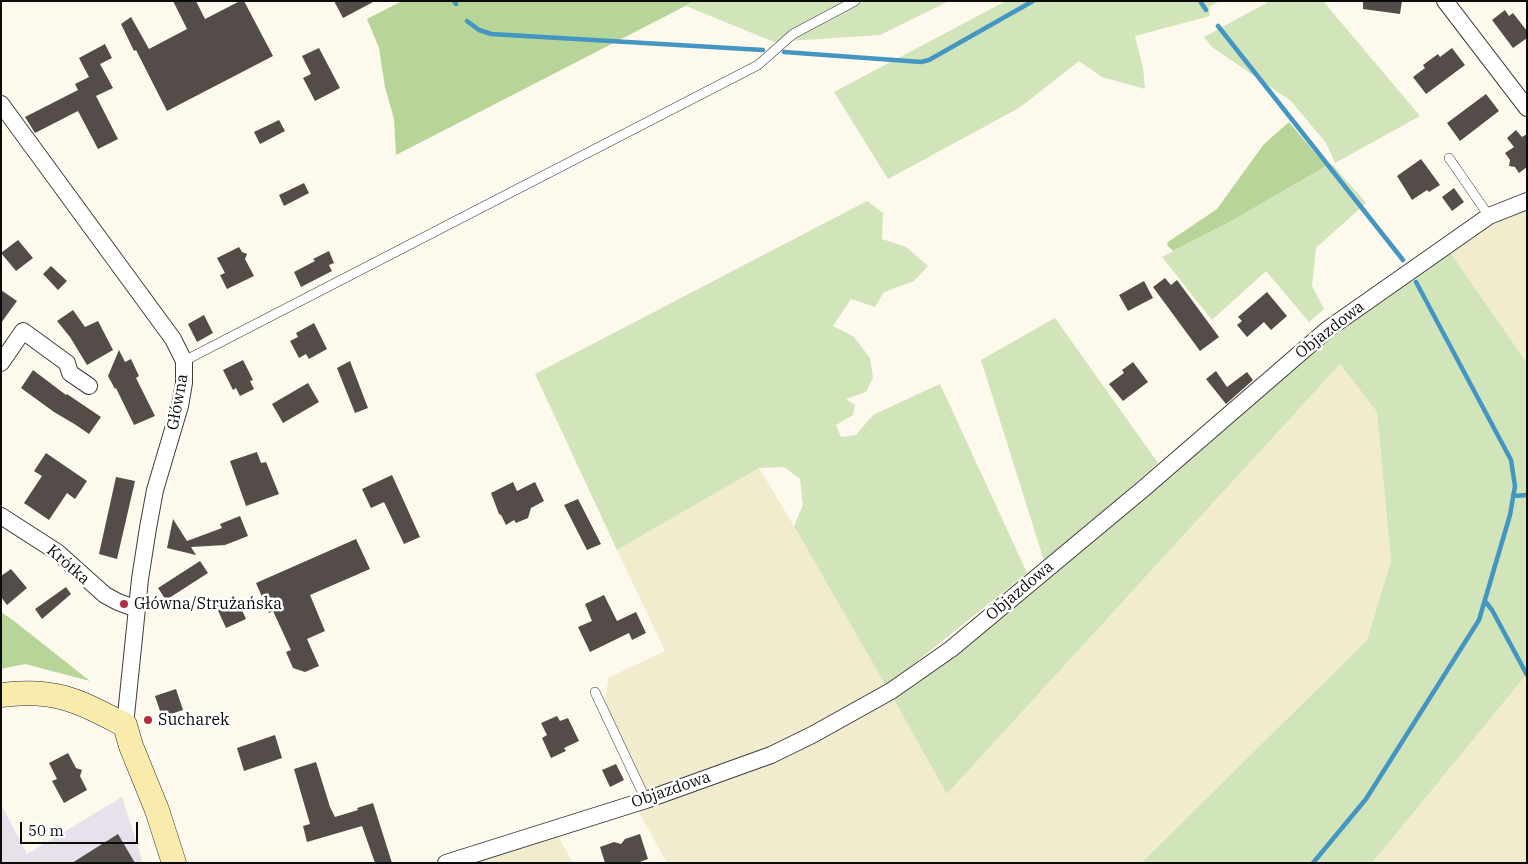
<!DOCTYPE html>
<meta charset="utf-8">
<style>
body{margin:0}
#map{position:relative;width:1528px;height:864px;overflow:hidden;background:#fdf9ec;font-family:"IBM Plex Serif",serif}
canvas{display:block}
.frame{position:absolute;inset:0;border:2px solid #0b0b0b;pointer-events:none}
.scale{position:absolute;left:20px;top:822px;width:118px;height:22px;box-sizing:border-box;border:2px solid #0b0b0b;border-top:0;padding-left:6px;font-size:15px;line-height:18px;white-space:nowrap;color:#0b0b0b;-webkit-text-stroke:4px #fff;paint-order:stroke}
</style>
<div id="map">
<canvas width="1528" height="864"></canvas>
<div class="frame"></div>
<div class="scale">50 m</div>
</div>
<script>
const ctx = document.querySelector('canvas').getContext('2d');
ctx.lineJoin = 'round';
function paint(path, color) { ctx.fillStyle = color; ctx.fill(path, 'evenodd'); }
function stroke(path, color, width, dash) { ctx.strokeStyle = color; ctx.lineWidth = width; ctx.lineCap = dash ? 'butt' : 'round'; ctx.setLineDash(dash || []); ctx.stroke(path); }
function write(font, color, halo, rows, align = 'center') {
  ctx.font = font + ' "IBM Plex Serif",serif'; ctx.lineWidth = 5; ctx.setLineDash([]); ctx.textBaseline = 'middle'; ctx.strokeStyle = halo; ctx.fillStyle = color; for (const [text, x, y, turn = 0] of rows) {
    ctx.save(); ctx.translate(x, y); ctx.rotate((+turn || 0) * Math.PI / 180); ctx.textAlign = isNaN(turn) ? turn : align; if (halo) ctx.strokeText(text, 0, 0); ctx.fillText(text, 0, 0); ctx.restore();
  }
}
const industrial = new Path2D(`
 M122,797L143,863H1V804L27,854Z`);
const farmland = new Path2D(`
 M1527,202V363L1445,245Z
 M1340,364L1377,412L1391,561L1367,640L1141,863H667L636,807L784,759L892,696L948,793Z
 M759,468L794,526L886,686L799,736L720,767L647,792L604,704L608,683V678L665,651L617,550Z
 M1527,674V863H1372Z
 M556,833L573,863H466Z`);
const green = new Path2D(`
 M695,1H949L880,35L774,42L686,6Z
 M1006,1H1220L1209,7L1210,16L1135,36L1143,68L1145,89L1102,77L1079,61L1019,108L888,179L834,92Z
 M1270,1H1323L1420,116L1335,163L1326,143L1291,101L1212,47L1204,37Z
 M1333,165L1366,203L1316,248L1312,286L1324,309L1309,322L1266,271L1212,320L1162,257L1235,219L1326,166Z
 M867,201L883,213L882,239L906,247L928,266L914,281L884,292L875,307L851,299L833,326L853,336L870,358L873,378L866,392L846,399L855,405L853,415L836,425L841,437L856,435L873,415L940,384L1027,573L886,686L794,526L803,505L800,479L784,467L759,468L617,550L535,374Z
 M1445,245L1527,363V674L1372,863H1141L1367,640L1391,561L1377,412L1340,364L947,794L892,696L930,674L1239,415L1320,343L1405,281L1412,282Z
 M1055,318L1158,463L1045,564L981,360Z`);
const forest = new Path2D(`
 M402,1H695L396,155L394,119L385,87L379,48L367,19Z
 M1289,122L1326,166L1235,219L1173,251L1167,245L1168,242L1217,209L1264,144Z
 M1,612L14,621L90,681L25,664L1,669Z`);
const stream = new Path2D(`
 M454,1L456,4
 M1200,1L1206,10
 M467,21L479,30L491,34L763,50
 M1218,26L1403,260
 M784,52L921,62L929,60L1033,1
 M1513,496L1527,495
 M1485,601L1492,610L1527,675
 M1313,863L1366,799L1479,620L1510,515L1515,486L1511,460L1416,282`);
const building = new Path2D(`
 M173,1H196L205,19L240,1H244L273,56L167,111L136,50L134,51L121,24L131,17L149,49L187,29Z
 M334,1H375L343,18Z
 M1363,1H1402L1400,14L1363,9Z
 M1505,10L1509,16L1513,13L1527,31V38L1513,48L1492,20Z
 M105,44L112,58L100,64L113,88L96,96L118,139L98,149L78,111L35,133L25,117L78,90L75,84L89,77L79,58Z
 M319,48L340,88L315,101L303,78L311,74L302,56Z
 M1452,48L1465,65L1426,94L1413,77L1425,68L1423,65L1438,54L1440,57Z
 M1486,94L1499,111L1460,141L1447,123Z
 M279,120L285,131L260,144L254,132Z
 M1516,130L1522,137L1527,134V167L1519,173L1515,167L1509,166L1510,160L1505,153L1514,147L1507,138Z
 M1421,159L1440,185L1429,192L1427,190L1412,200L1397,176Z
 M304,183L309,193L284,206L279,195Z
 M1454,188L1464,202L1452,211L1442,197Z
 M18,240L33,258L16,271L1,253Z
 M239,247L242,252L247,254L245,259L254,276L227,289L220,275L225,273L217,258Z
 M329,251L334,263L329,265L332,271L301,287L294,272L315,261L313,259Z
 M51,266L67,281L58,290L43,274Z
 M1165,278L1171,285L1177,280L1219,337L1200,351L1153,287Z
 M1144,281L1153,298L1128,311L1119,295Z
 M1,290L17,301L1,323Z
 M1267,292L1287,316L1271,330L1264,322L1247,337L1237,325L1242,321L1238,317Z
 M73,310L85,327L98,321L113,350L87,365L70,337L57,321Z
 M204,315L213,333L197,342L188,324Z
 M314,323L327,349L309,359L306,354L299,358L290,341L298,337L296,333Z
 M119,350L125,362L131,359L139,376L136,378L155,416L134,425L116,388L115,389L108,376Z
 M243,360L253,380L250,381L254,389L240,396L236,388L233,390L223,370Z
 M350,361L368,408L355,413L337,368Z
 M1133,362L1148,382L1123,401L1109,384L1124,373L1122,370Z
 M33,370L66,395L67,394L101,417L89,434L76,425L54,412L21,388Z
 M1216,371L1227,387L1247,372L1253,380L1226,404L1206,379Z
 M308,383L319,402L283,423L272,404Z
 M257,452L261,463L266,462L279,494L246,506L230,461Z
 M46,453L87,481L75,499L67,493L49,520L24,503L42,476L34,471Z
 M392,475L420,537L404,544L384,502L371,508L362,489Z
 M116,477L135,481L117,559L99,554Z
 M513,482L517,491L535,482L544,501L531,508L528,518L516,523L514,520L506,525L501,515L499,514L491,493Z
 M578,499L601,544L587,550L564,505Z
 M240,516L248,536L225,545L191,547L196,555L167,548L173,519L187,541L222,528L220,524Z
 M356,539L370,569L310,595L325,631L307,639L319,666L305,672L293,668L286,652L291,650L273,611L269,613L256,583Z
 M200,561L208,573L166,600L158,588Z
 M11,569L27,588L7,605L1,597V576Z
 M66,587L71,594L42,619L35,609Z
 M235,595L246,619L226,628L215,604Z
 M604,595L617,621L636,612L646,633L632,640L629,633L590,652L578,627L592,621L585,604Z
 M176,689L183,710L162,717L155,696Z
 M557,716L560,721L568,718L579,741L564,748L566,751L551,758L542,738L547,735L541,723Z
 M275,735L282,758L244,771L237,748Z
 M68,753L76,768L82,770L80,776L87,790L64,803L52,781L57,779L49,763Z
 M316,762L330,807L335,817L358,810L357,808L373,803L392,863H375L362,826L307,842L303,826L310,824L294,769Z
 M616,764L624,780L610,787L602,770Z
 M118,834L135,863H72Z
 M640,834L648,859L637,863H605L600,847L614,842L621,844L625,839Z`);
const lane = new Path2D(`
 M1449,158L1489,216
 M184,361L758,65L793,34L855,1
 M595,692L646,800`);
const street = new Path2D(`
 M1445,1L1527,108
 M1,104L173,339L184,361V383L180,406L155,490L148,528L140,579L125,725
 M1,363L23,331L67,363L70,373L89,386
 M1,516L57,552L105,595L118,602L137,609
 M446,863L646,800L771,755L812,735L891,691L951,649L1143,489L1328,329L1489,216L1527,201`);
const secondary = new Path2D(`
 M1,695C56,688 78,701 125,725L131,746L157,810L174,863`);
const markers = [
 [124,604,5,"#af303e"],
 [148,720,5,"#af303e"]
];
const streetNames = [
 ["Objazdowa",1330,330,-38],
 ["Główna",178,402,-80],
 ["Krótka",68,565,41],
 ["Objazdowa",1020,591,-40],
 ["Objazdowa",671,790,-19]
];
const poiNames = [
 ["Główna/Strużańska",134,604],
 ["Sucharek",158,720]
];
paint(industrial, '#e8e0ea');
paint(farmland, '#f1ecce');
paint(green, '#d2e4b9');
paint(forest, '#b7d499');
stroke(stream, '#4296c1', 4.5);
paint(building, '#534c49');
stroke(lane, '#3e3e3e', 10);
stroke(street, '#3e3e3e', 18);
stroke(secondary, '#2d2d2d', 25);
stroke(lane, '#fff', 9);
stroke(street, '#fff', 16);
stroke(secondary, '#f8ebac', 24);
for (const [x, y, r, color] of markers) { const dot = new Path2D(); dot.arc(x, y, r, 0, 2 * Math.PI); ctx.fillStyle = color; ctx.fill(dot); stroke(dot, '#fff', 2); }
write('16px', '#0b0b0b', '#fff', streetNames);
write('16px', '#0b0b0b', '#fff', poiNames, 'left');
</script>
